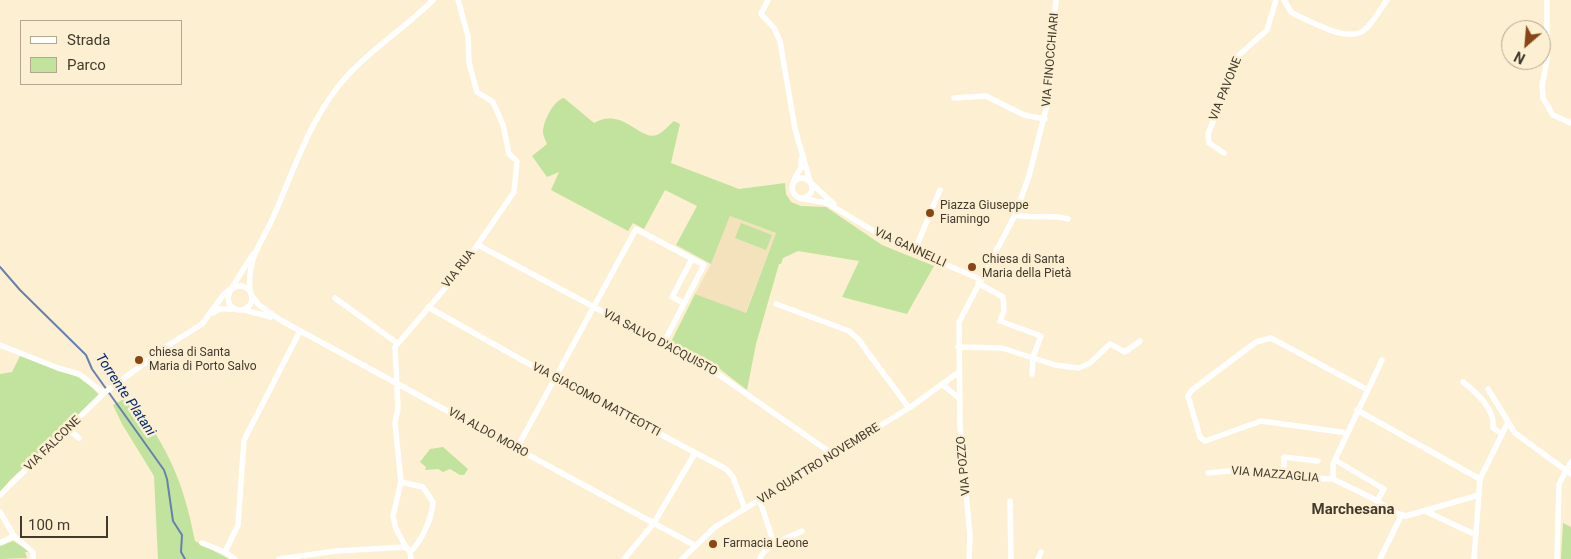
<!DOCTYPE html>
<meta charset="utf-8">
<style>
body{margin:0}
#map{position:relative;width:1571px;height:559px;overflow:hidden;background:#fdefd1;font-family:Roboto,sans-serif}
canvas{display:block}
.legend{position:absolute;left:20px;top:20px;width:162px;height:65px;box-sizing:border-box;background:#fdefd1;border:1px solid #b2a790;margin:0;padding:6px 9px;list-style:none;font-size:15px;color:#413b2f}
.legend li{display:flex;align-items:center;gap:10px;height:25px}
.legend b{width:25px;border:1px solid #b2a790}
.north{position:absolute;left:1501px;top:20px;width:50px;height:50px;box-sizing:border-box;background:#fdefd1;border:1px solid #b2a790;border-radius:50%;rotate:207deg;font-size:14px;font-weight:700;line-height:20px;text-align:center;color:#413b2f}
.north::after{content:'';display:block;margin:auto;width:18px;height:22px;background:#884614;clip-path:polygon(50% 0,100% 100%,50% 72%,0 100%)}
.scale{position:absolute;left:20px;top:516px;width:88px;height:22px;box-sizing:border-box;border:2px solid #413b2f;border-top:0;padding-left:6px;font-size:15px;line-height:18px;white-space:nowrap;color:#413b2f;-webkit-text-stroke:4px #fdefd1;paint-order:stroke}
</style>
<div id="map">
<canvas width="1571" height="559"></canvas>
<ul class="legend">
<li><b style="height:6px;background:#fff"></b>Strada</li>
<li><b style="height:14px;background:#c2e39d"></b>Parco</li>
</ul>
<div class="north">N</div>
<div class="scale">100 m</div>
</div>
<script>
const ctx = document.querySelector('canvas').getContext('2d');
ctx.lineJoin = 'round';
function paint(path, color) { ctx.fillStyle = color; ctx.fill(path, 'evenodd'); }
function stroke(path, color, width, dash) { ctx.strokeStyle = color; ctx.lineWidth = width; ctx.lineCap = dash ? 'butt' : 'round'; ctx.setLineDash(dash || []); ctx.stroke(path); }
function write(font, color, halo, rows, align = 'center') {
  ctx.font = font + ' Roboto,sans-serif'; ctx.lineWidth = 5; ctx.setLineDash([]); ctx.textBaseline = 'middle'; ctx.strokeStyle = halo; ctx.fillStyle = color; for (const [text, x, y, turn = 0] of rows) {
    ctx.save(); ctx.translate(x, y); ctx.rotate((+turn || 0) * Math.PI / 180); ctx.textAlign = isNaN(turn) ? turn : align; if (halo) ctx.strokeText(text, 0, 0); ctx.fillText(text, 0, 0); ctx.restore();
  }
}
const built = new Path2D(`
 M730,216L776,233L745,314L695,294L711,264Z`);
const green = new Path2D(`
 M564,98L594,123C624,106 641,144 659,134C664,131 669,125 674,121L680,124L671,163L739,189L785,183L786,194L791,202L801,206L826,207L882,245L934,266L907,314L842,297L859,261L798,251L783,258L781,264H779L756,344L747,390L716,366L671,342L695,294L746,313L776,233L730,216L711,264L676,245L697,206L665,190L644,229L633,223L628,231L551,190L559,172L547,177L532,156L547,144C546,141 543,136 543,132C543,121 554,100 564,98Z
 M741,223L772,235L766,250L735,238Z
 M21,354L85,380L100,396L11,479L0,492V374L12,372Z
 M124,399L128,405L133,402C169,448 184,484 195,541L229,559H158L154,476L122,424L113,405Z
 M443,447L468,469L464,475H460L450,469L443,472L438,469L425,470L426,467L420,462L430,449Z
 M1563,523L1571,527V559H1561Z
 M13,541L31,552H25L27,558L0,559V546Z`);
const stream = new Path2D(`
 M0,267L20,290L86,355L92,369L164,470L167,479L173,521L182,535L181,552L185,559`);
const minor = new Path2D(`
 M768,0L761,14L774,28L780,41L795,129L810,181
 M1284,0L1291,12L1298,16C1315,23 1346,42 1363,31C1373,24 1380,9 1387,0
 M1547,0V60L1542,86L1543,98L1553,115L1571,123
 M954,98L986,96L1024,115L1045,119
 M1224,153L1209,143L1208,134L1238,56L1267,30L1276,0
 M792 188a10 10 0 1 1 20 0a10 10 0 1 1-20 0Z
 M794,180L801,167V159
 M811,183L834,204
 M799,198L827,203L892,242L980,279
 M1015,215C1035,219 1049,214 1068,219
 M478,245L712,370L834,455
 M914,252L940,190
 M978,283L1003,297L1004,311L1000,321L1041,336L1033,357L1032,374
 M228 298a12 12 0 1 1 24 0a12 12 0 1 1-24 0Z
 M231,289L253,254
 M250,290C247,256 263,242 275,213C296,165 311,115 348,75C374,47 406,27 433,0
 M252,296L259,305L282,321L694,545
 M335,298L397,343
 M684,303L672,297L692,259
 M776,304L849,331L858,339L909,408
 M428,307L545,373L726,469L733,477L745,509
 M244,310L271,317
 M212,313L220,309H234
 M0,345L58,368L79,374L104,393
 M958,347L1002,348L1055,365L1079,368L1090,363L1110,344L1125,352L1140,341
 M1463,382C1477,393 1495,409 1493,428L1501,433
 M942,384L960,399
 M1488,389L1515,433L1571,474
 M1357,410L1480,479
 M68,429L79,438
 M1348,433L1261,421L1205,441L1200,437L1188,396L1192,390L1256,342L1271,338L1366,389
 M517,448L636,229L704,265L663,344
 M1335,460L1384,489L1377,501
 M1208,473L1238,470L1273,477L1333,479L1372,498L1396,513L1406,516L1479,495
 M1284,478V457L1318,461
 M1333,479V464L1382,360
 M401,482L423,487L433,502C432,518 422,541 410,552
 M0,495L104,393L172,343L202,324L224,294L232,288
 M1010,501L1011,559
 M1425,511L1476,535
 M0,512L14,536L33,552V559
 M0,543L14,536
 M202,543L225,552L235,559
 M772,545L802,531
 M406,547L396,529L393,516L401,482L395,423L398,408L395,347L458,273L514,192L517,161L509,154L503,125L493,102L477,92L469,63L468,36L458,0
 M225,552L238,525L244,440L300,331
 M279,559L336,551L406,547L410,552L411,559
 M624,559L654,523L695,453
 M682,559L715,527L909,408L959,372
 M760,559C762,550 771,549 773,541L760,501
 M969,559L970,536L960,426L959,322L1015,215L1029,176L1049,97L1050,61L1056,0
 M1038,559L1041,552
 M1380,559L1401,516
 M1474,559L1480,479L1508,422
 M1557,559L1559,484L1571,462`);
const markers = [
 [930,213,5,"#884614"],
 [972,267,5,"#884614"],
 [139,360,5,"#884614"],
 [713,544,5,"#884614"]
];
const streetNames = [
 ["VIA FINOCCHIARI",1051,60,-85],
 ["VIA PAVONE",1226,89,-68],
 ["VIA GANNELLI",910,248,25],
 ["VIA RUA",459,269,-52],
 ["VIA SALVO D'ACQUISTO",660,343,28],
 ["VIA GIACOMO MATTEOTTI",596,400,28],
 ["VIA ALDO MORO",488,433,29],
 ["VIA FALCONE",53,444,-44],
 ["VIA QUATTRO NOVEMBRE",819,464,-32],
 ["VIA POZZO",964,466,-95],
 ["VIA MAZZAGLIA",1275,475,5]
];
const poiNames = [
 ["Piazza Giuseppe",940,206],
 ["Fiamingo",940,220],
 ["Chiesa di Santa",982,260],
 ["Maria della Pietà",982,274],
 ["chiesa di Santa",149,353],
 ["Maria di Porto Salvo",149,367],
 ["Farmacia Leone",723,544]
];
const waterNames = [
 ["Torrente Platani",125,395,56]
];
const quarterNames = [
 ["Marchesana",1353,510]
];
paint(built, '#f4e2bd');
paint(green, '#c2e39d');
stroke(stream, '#6681b0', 2);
stroke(minor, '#fff', 5.5);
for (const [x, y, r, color] of markers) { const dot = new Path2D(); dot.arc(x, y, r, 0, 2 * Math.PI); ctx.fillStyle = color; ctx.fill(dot); stroke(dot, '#fdefd1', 2); }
write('12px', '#413b2f', '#fdefd1', streetNames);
write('12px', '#413b2f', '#fdefd1', poiNames, 'left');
write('italic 14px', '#00297c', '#fdefd1', waterNames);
write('bold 15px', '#413b2f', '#fdefd1', quarterNames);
</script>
